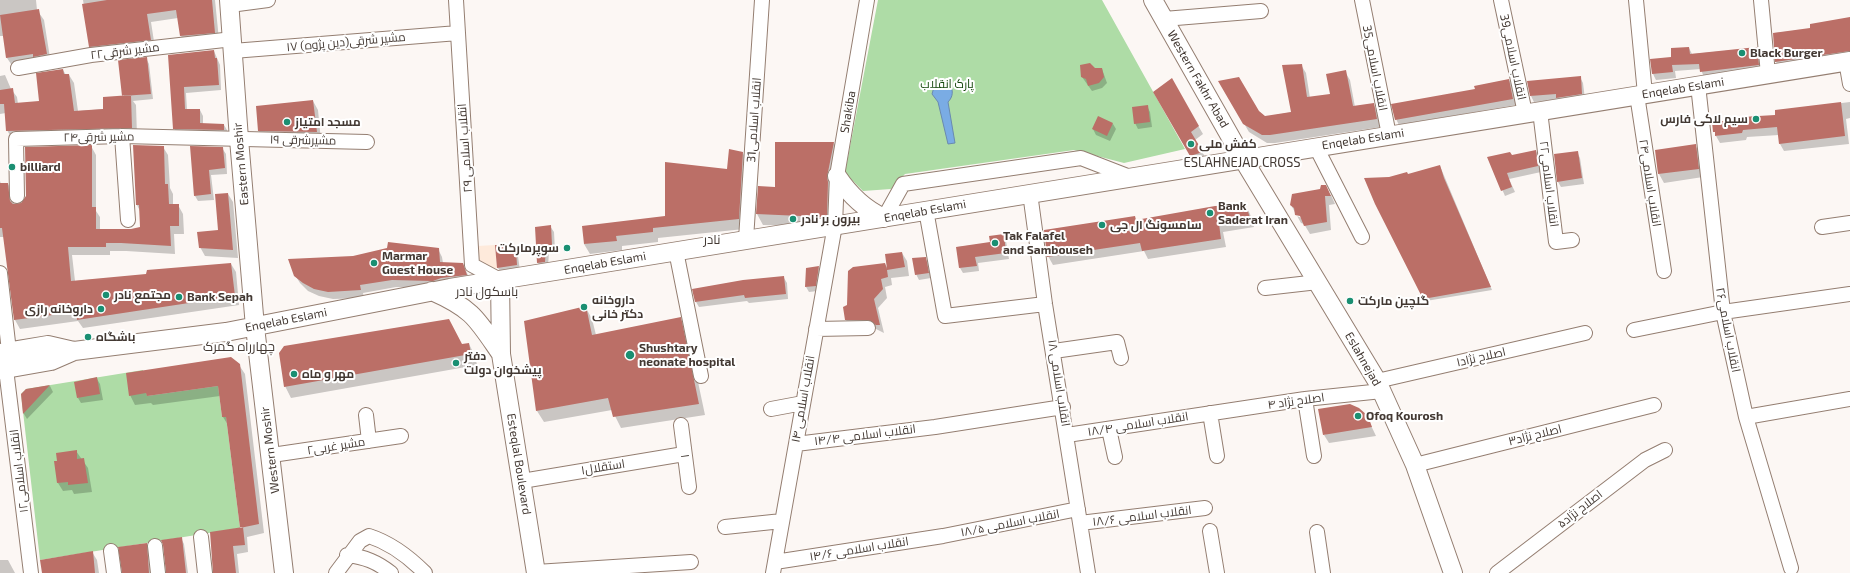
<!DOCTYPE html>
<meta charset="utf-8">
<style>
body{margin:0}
canvas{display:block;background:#fcf7f4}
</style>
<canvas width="1850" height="573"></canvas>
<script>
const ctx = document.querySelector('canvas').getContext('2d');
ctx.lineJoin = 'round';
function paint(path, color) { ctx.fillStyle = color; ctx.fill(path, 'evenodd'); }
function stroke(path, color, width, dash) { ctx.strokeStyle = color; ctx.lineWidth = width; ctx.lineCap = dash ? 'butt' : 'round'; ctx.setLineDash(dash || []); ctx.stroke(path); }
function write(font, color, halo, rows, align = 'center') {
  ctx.font = font + ' "Exo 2",Cairo,sans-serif'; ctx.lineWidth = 4; ctx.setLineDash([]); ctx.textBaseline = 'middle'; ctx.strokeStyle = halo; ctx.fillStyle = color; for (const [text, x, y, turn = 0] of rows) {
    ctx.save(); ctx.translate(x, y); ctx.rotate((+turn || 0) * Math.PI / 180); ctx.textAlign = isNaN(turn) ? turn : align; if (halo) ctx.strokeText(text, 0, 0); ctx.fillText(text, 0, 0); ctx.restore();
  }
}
const commercial = new Path2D(`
 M495,245L497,268L478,269L477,246Z`);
const green = new Path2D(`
 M878,0H1102L1185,149L1124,163L1074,150L905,174L891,189L863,191L845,173Z
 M143,370L147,396L218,386L222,417H226L240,528L40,560L21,394L26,389Z`);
const water = new Path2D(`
 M939,83L949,84C954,90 953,97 948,102L955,143L948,144L938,102L932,94L934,87Z`);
const shadow = new Path2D(`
 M0,0H36L37,10L44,20L51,64L13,67L7,58L4,36H0Z
 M83,0H215L219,40L186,44L181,36L178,18L151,22L155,48L95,54L90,46Z
 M1850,18V56L1780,68L1776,62L1774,33L1811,29Z
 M1689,48L1692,54L1756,48L1760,54L1761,70L1704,78L1701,69L1675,71L1676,78L1656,80L1653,74L1651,60L1672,58Z
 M214,51L220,65L221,90L186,93L187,110H200L203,116V124L224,125L227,130V135L178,134L174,128L169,56Z
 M146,58L149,64L153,99L133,101L136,105L137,136L12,139L7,130L6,113L0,114V76L5,75L11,89L17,97L18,104L40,102L63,70L66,75H69L74,83L78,111L104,109L123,97Z
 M1301,65L1306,73L1310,98L1332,95L1345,72L1350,80L1355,107L1373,104L1378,112L1381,127L1275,143H1267L1249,132L1219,81L1265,117L1292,112Z
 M1095,69H1102L1107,83L1102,88L1092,91L1082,77Z
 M1580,77L1583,83L1585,99L1534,102L1531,96Z
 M1171,80L1203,134L1195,140L1207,160L1195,164L1155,92Z
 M1509,80L1512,85L1516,105L1399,125L1396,119L1476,89Z
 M313,101L318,110L321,141L264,139L259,131Z
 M1850,102V118L1846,119L1849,144L1784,151L1780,144L1779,135L1747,137L1746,140L1720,143L1716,136L1776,116V111Z
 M1147,106L1150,112L1152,127L1138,129L1135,123Z
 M1113,124L1116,129L1110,141L1096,135L1093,129Z
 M834,143L840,153L832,226L763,225L757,214L759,187L776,188Z
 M1695,145L1700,154L1703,177L1664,183L1659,174L1656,151Z
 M91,146L96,155V211L100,217V230H131L141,228L140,211L137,205L134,146L163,147L168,155L170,188L173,194V205H178L183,214L184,234H174L175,254L126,251H110V255H72L75,281L147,275L231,264L236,272L239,305L83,328L78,321L20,329L15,320L4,237H0V181L1,184H8L13,193L14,204L18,206L26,200V148Z
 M191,147L222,148L226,154L227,174L211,175L214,200L198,201L195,196Z
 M1536,151L1539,157L1541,172L1509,179L1515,192L1505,196L1488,157L1511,156Z
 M1577,152L1580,158L1584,184L1561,187L1558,182Z
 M743,153L748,163L744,229L658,238V242L622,246V250L590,254L584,244L666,217L728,171Z
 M1440,166L1492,290L1426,301L1376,204Z
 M228,194L233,202L238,258L205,256L200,247L219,231Z
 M1293,195H1331L1335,204L1329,205L1331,230L1310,234L1304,224L1301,223L1291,205ZM1297,214L1305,217L1304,219L1297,216Z
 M1246,206L1250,214L1254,227L1223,232L1226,247L1148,259L1144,251L1053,265L1048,256L1134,217L1136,221Z
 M550,226L554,232L555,250L549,251L548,268L541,269L538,263L536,228Z
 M1003,235L1006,241L1009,259L978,263L979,271L963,273L960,268L957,247L991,243Z
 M507,246L510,251H515L518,256L520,271L501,273L498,268Z
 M438,249L442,257L443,263L463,264L471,282L437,288L396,287L363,293L364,298L333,299L319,296L308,291L300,283L295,275L353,257Z
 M902,253L907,261L909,276L891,278L892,285L885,287L887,298L878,308L884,333L874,328H851L846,320L848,306L885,264L888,269Z
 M925,258L928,263L931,278L919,280L916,274Z
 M819,267L822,272L818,291L809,292L806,287Z
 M784,278L787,283L788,299L749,303L747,301L699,307L696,302L694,290Z
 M586,308L592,319L596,335L680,318L687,330L705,415L621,428L612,410L544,422L537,411Z
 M469,344L475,356L477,365L291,398L285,386Z
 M239,365L245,374L264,533L247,537L248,552L237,554L239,573H214L242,528L228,425L223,417L220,396L153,405L151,403L135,405L130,395Z
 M97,379L100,384L103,400L81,403L78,398Z
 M50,386L53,392L27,419L24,414L22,395L27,390Z
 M1367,417L1376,436L1329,443L1324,435Z
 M76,451L88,468L92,492L74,494L72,490L63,491L58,483Z
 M181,538L184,544L188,573H167Z
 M147,544L150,549L152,573H123Z
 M92,552L97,560L99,573H43Z
 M0,560H8L15,573H0Z`);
const building = new Path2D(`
 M107,0H212L215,33L180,36L176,10L147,14L151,40L89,47L82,4Z
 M39,9L47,54L33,57V54L6,58L0,15Z
 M1850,17V51L1775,62L1773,33L1810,28V24Z
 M1689,47L1690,54L1757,47L1759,65L1700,72L1699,64L1672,65L1673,72L1652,74L1650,59L1671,57V48Z
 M214,50L215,58H217L219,85L184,87L185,109H200V123L224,124V130L173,129L168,55Z
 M147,57L151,94L122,96L118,60Z
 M1090,63L1095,68H1102L1104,77L1099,83L1088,86L1086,79L1081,77L1080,65Z
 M1302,64L1307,97L1330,94L1326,74L1346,70L1353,106L1374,103L1377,119L1270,135H1262L1243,124L1218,81L1239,77L1259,111L1265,116L1291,112L1282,65Z
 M63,69L64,74H69L74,111L103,109V97L131,95L132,128L6,131L4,104H0V90L13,88L15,103L39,101L36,73Z
 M1581,76L1582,94L1556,98V94L1530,96L1527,81Z
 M1172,78L1199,126L1191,132L1203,152L1190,156L1153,92Z
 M1509,79L1513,99L1395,120L1391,104L1475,89L1474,86Z
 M313,100L317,132L258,131L256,106Z
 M1841,102L1845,136L1779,144L1777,127L1743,130L1742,133L1715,136V132H1713L1712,122L1742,119V117L1775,115V110Z
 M1148,105L1150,122L1134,124L1132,107Z
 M1098,116L1113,123L1107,136L1092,129Z
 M775,142H834L827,177L828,182L827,216L801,220V216L756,214L758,186L775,187Z
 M1696,144L1699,169L1658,174L1655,150Z
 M92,145V207H96V229H131L140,227L139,205H136L133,145L164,146L165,184H168L169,204H179V226H170L171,246L121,243H106V247H68L71,281L146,274L147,270L231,263L235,296L77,320L76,312L14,320L2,228H0V183H8L10,201L13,204L21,203L26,196L25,147Z
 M190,146L223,147L225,168L209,170L211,194L194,196Z
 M729,149L743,152L739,219L653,228V232L616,236L617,241L584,244L582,226L665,216V162L727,169Z
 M1536,150L1538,166L1507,173L1512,187L1501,191L1487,157L1510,152L1512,155Z
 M1578,151L1582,178L1557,182L1554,154Z
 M1440,165L1444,178L1491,287L1423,299L1375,204L1364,178L1389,177L1407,172L1408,174Z
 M1321,185H1326L1331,196H1325L1327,222L1304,226L1300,216L1295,215L1294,208L1290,205L1292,194L1320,189Z
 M228,193L233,250L199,248L197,232L218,230L215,194Z
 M1246,205L1250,218L1219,224L1221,239L1142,251L1140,243L1047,257L1044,230L1135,216L1136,220L1215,206Z
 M551,225L552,245L546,246L545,262L537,263L535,227Z
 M1004,234L1006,253L975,257L977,266L959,268L956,247L990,242L989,236Z
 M388,242L439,248L440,262L463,263L467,275L441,278L433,281L392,280L360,285L361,290L328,292L314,289L303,283L294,276L288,259L353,256L387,248Z
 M495,245H508V250H516L517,265L497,268Z
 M902,252L905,267L887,270L888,277L881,279L883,289L874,299L880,325H876L868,320H845L843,307L847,305L848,271L853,267L885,263L887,269L885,254Z
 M926,257L929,273L915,275L912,258Z
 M819,266L816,286L805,287L806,268Z
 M784,276L786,294L745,298L744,295L695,302L692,289L743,280Z
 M586,306L592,335L681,317L699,404L613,417L608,398L536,411L524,321Z
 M449,319L462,344L469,343L471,354L284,387L279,353L284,346Z
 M231,357L240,364L259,524L240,528L226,417H222L218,386L147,396L146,393L129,396L126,373Z
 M97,377L100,394L77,398L74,382Z
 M50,385L23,414L21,394L26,389Z
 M1350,404L1359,408L1368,416L1372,427L1323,435L1318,409Z
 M77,450V459L84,458L88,483L68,485V482L57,483L54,461H57L56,453Z
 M243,527L245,545L233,546L236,573H213L210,532Z
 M182,537L186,573H166L163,545L161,540Z
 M147,543L149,573H122L118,547Z
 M93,551L95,573H42L40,560Z`);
const minor = new Path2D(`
 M456,0L472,265L500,280
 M1362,0L1389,135
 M1501,0L1525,113
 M1636,0L1645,94
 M1761,0L1768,74
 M230,5L268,0
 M1164,19L1261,11
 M233,51L458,33
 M1846,61L1850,84
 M18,68L91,55L233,39
 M1698,85L1723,312L1746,417L1791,568
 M1637,95L1664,271
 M1540,111L1556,242L1572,240
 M122,136L128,220
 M1316,147L1362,237
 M1030,193L1045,304L1088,573
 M17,196L16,139L122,136L367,142
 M926,210L945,316L1045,304
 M884,218L903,184L1081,158L1130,177
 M1822,227L1850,223
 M746,239L762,0
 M676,251L701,376
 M0,273L9,351
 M1265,288L1318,282
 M816,329L868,328
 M1634,330L1723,312L1850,294
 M1054,351L1117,342L1121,358
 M6,369L31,573
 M1377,381L1585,333
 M1305,399L1314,456
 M771,409L803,403
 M1210,413L1217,456
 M366,415L369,441
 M1746,417L1850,399
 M681,425L689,487
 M1109,429L1115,457
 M1067,435L1305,399L1382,391
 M796,444L935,427L1063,407
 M272,455L401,436
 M1415,465L1654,405
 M522,481L684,454
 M1080,523L1205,508
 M725,527L782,521
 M1210,531L1217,573
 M1317,532L1323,573
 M201,537L205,573
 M155,546L158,573
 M111,551L114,573
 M347,555C365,557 377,562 391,573
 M775,562L943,536L1078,509
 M536,572L691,562
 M336,573L360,541L369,536C391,543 409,557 425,573
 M773,573L835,225L837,176L867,0
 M1497,573L1645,460L1665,450`);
const major = new Path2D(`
 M229,0L239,139L255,327L284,573
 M1153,0L1243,159L1377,381L1415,465L1453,573
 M837,176C849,194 864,209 884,218
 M500,280L501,354L536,573
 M432,291C473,309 477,319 501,354
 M0,353L48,345L74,351
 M0,370L51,361L74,351L226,332L450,288L1850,61`);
const markers = [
 [1742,53,4,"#1a8f72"],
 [1756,119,4,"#1a8f72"],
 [287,122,4,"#1a8f72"],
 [1191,144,4,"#1a8f72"],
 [12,167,4,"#1a8f72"],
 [1210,213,4,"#1a8f72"],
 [793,219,4,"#1a8f72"],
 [1102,225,4,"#1a8f72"],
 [995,243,4,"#1a8f72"],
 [567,248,4,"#1a8f72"],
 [374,263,4,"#1a8f72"],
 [106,295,4,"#1a8f72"],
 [179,297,4,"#1a8f72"],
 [1350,301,4,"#1a8f72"],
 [584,307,4,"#1a8f72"],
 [101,309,4,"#1a8f72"],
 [88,337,4,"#1a8f72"],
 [630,355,5,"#1a8f72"],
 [456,363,4,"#1a8f72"],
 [294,374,4,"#1a8f72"],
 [1358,416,4,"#1a8f72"]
];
const streetNames = [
 ["۱۷ مشیر شرقی(دین پژوه)",346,42,-5],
 ["مشیر شرقی۲۲",125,51,-7],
 ["39انقلاب اسلامی",1513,57,78],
 ["35انقلاب اسلامی",1375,68,79],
 ["Western Fakhr Abad",1198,79,60],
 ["Enqelab Eslami",1683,88,-9],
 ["Shakiba",848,112,-80],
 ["31انقلاب اسلامی",754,120,-86],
 ["مشیر شرقی۲۴",99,137,-1],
 ["Enqelab Eslami",1363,139,-9],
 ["مشیرشرقی ۱۹",303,140,1],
 ["انقلاب اسلامی ۲۹",465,148,-94],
 ["Eastern Moshir",241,164,-95],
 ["انقلاب اسلامی۲۴",1650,183,81],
 ["انقلاب اسلامی۲۲",1549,184,83],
 ["Enqelab Eslami",925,211,-10],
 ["Enqelab Eslami",605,263,-10],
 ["Enqelab Eslami",286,320,-11],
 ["انقلاب اسلامی۲۶",1728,330,79],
 ["اصلاح نژاد۱",1481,357,-13],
 ["Eslahnejad",1363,359,60],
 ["۱۸ انقلاب اسلامی",1059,383,81],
 ["۱۴ انقلاب اسلامی",803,399,-80],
 ["۴ اصلاح نژاد",1296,401,-8],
 ["۱۸/۴ انقلاب اسلامی",1138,424,-9],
 ["۱۴/۴ انقلاب اسلامی",865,435,-7],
 ["اصلاح نژاد۳",1535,435,-14],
 ["۲مشیر غربی",336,446,-9],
 ["Western Moshir",270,450,-97],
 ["۱",685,456,82],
 ["Esteqlal Boulevard",519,464,81],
 ["استقلال۱",603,467,-9],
 ["انقلاب اسلامی۱۲",19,471,-97],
 ["اصلاح نژاد۵",1580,509,-38],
 ["۱۸/۶ انقلاب اسلامی",1142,516,-7],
 ["۱۸/۵ انقلاب اسلامی",1010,523,-11],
 ["۱۴/۶ انقلاب اسلامی",859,549,-9]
];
const poiNames = [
 ["Black Burger",1750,53],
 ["سیم لاکی فارس",1748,119,"right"],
 ["مسجد امتیاز",295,122],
 ["کفش ملی",1199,144],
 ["billiard",20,167],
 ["Bank",1218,206],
 ["Saderat Iran",1218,220],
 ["بیرون بر نادر",801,219],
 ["سامسونگ ال جی",1110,225],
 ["Tak Falafel",1003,236],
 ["and Sambouseh",1003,250],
 ["سوپرمارکت",559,248,"right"],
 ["Marmar",382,256],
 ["Guest House",382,270],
 ["مجتمع نادر",114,295],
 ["Bank Sepah",187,297],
 ["داروخانه",592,300],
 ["دکتر خانی",592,314],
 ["گلچین مارکت",1358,301],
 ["داروخانه رازی",93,309,"right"],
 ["باشگاه",96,337],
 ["Shushtary",639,348],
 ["neonate hospital",639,362],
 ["دفتر",464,356],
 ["پیشخوان دولت",464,370],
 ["مهر و ماه",302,374],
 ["Ofoq Kourosh",1366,416]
];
const parkNames = [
 ["پارک انقلاب",947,84]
];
const neighbourhoodNames = [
 ["ESLAHNEJAD CROSS",1242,163],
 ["نادر",712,240],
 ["باسکول نادر",487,292],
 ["چهارراه گمرک",239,347]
];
paint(commercial, '#feeadb');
paint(green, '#aedca6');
paint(water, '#7aace4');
stroke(water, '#6a8aaf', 1);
paint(shadow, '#0003');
paint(building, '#bb6f67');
stroke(minor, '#947e71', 16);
stroke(major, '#947e71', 20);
stroke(minor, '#fff', 14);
stroke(major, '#fff', 18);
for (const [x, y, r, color] of markers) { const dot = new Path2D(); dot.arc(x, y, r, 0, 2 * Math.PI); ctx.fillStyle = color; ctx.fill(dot); stroke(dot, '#fff', 1.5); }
write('12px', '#433933', '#fff', streetNames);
write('bold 12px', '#433933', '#fff', poiNames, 'left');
write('12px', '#17490e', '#fff', parkNames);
write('13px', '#433933', '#fff', neighbourhoodNames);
</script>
